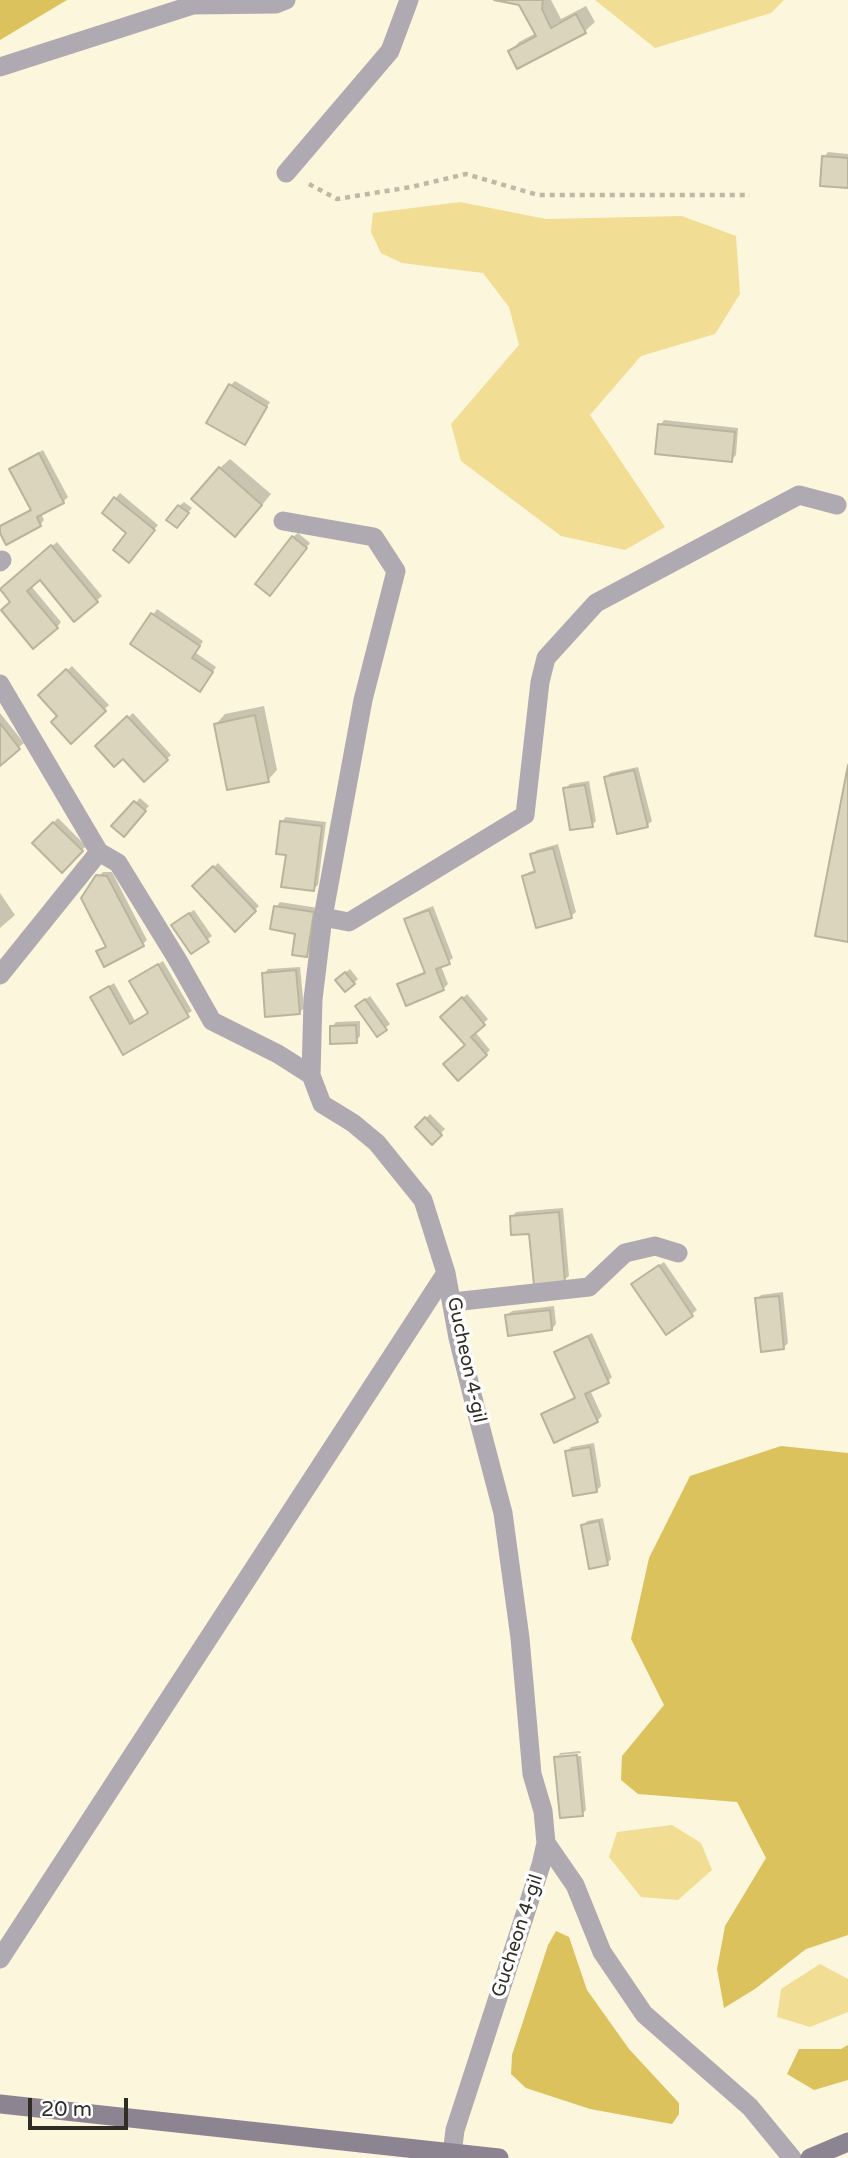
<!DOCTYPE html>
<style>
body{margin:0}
#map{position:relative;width:848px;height:2158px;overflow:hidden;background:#fcf6dd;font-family:"Varela Round",sans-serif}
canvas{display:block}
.scale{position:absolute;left:28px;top:2098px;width:100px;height:32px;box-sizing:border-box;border:4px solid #2f2d24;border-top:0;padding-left:9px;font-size:21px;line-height:24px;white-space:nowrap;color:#2f2d24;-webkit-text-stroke:5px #fff;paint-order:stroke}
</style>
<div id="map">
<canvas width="848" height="2158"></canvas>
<div class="scale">20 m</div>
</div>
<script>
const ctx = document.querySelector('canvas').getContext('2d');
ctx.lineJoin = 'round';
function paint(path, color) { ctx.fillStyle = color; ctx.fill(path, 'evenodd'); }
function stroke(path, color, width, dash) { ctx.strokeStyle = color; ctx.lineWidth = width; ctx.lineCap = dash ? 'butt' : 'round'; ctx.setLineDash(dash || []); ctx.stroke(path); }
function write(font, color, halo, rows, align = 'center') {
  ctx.font = font + ' "Varela Round",sans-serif'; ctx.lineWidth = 7; ctx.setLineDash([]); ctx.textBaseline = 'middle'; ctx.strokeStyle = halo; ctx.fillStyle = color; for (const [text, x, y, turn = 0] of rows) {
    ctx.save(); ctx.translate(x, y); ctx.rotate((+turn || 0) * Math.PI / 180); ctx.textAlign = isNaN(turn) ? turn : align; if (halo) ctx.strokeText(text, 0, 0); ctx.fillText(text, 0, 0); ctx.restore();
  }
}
const green = new Path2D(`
 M595,0H784L771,13L655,48Z
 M460,202L546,219L682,216L736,236L740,294L715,334L641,356L590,415L665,527L625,550L561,536L461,461L451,424L519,345L509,307L483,273L402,263L381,253L371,232L373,213Z
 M672,1825L701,1843L712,1870L678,1900L641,1897L609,1857L617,1832Z
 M820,1964L848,1979V2012L810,2027L777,2017L781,1989Z`);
const forest = new Path2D(`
 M0,0H67L0,40Z
 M781,1446L848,1453V1935L806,1949L755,1989L724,2008L717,1969L725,1926L766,1858L737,1802L638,1794L621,1780L622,1756L664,1705L631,1639L649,1558L690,1476Z
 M556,1931L569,1937L587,1990L629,2049L679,2103V2114L672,2124L590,2109L526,2088L511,2074L512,2055L548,1945Z
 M848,2045V2080L814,2090L787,2074L799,2049H841Z`);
const shadow = new Path2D(`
 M504,0H551L561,19L586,6L595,22L585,31L510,52L519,42L536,33L520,3Z
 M828,152L848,154V186L824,157Z
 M235,381L270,402L244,443L231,385Z
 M664,420L738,428L736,455L731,460L660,425Z
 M43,450L68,497L63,502L41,513L44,520L40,525L0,529L4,524L32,509L11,469L16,465Z
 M230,459L271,494L245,526L220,468Z
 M120,493L158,525L133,556L129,532L104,512Z
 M184,502L192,508L181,521L179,506Z
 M298,533L310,543L274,589L293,537Z
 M57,542L102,596L75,619L40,578L31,586L61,622L57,627L12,602L6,585Z
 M157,609L203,641L196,653L216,667L204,685L132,643Z
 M72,666L109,705L71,741L60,715L41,695Z
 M264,706L277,770L268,780L216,724L225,714Z
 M0,713L24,743L0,763Z
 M133,713L171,755L144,780L123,756L97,746Z
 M638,767L652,821L647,825L605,778L610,773Z
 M589,781L596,821L592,825L565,789L570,784Z
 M140,798L149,806L128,830L114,826Z
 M286,817L326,822L318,885L313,889L288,854L282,821Z
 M58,818L86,846L62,870L34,843Z
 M558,844L576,912L571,916L524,876L529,872L536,870L532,854L537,850Z
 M218,863L259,906L235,929L195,886Z
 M103,872H112L147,940L143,944L98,952L107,945L98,877Z
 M0,893L15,915L0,928Z
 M280,902L318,908L310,951L306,955L297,932L276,907Z
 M433,906L453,958L441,966L448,984L443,989L399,984L404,980L426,971L406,920L411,915Z
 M194,910L212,936L192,951L178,920Z
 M163,961L192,1011L124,1053L92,997L114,983L135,1021L149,1012L131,981Z
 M300,967L304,1008L299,1013L264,974L268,969Z
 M350,969L358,979L354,983L342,975Z
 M467,994L488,1019L475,1032L490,1050L486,1054L467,1045L442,1017Z
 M370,996L390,1024L378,1034L362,1002Z
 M360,1021V1036L356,1041L332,1027L336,1022Z
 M430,1114L445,1129L432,1142L418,1127Z
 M563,1208L569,1276L564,1280L531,1232L512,1217L516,1212Z
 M664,1262L697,1310L667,1333L638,1280Z
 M783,1292L788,1343L784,1347L757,1299L761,1295Z
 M554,1306L556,1324L552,1329L507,1315L512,1311Z
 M592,1333L612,1377L608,1381L590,1390L602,1416L597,1421L555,1440L543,1415L548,1410L577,1397L556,1352L561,1348Z
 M594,1443L601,1486L596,1491L567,1452L571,1447Z
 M603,1518L611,1559L607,1564L583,1526L587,1521Z
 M580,1751L581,1753L559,1755L560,1753Z
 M558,1755V1758L581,1756L586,1810L582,1814L556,1758Z`);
const building = new Path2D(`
 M494,0H543L542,9L551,28L576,14L586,33L517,69L508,51L536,36L519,5Z
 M822,156L848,158V188L820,186Z
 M229,384L267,407L245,445L206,423Z
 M658,424L735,432L732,462L655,454Z
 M39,453L64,503L37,517L41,526L6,545L0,533V526L31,510L9,469Z
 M219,467L262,505L235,537L191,499Z
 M114,497L155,530L129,563L113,550L126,533L102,513Z
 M178,505L189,513L177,528L166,520Z
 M292,536L307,548L270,596L255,584Z
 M51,545L98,602L74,622L40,580L27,591L58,628L33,649L1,610L10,602L0,589Z
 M151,613L200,646L192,658L213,672L200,692L130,644Z
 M66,669L106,711L71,744L51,722L57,716L38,695Z
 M255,715L269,782L227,790L214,724Z
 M127,716L168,760L144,782L123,759L114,767L95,746Z
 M0,723L20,749L0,766Z
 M848,765V942L815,936Z
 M634,770L648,827L617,834L604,777Z
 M585,785L593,827L570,830L563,788Z
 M134,801L146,811L124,837L111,826Z
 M280,821L322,826L314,891L281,887L286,855L276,854Z
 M53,822L83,851L62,873L32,843Z
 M553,848L572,918L536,928L522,876L535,872L530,854Z
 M213,866L256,911L235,932L192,886Z
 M96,875L107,876L144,946L104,967L96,951L106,947L81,898Z
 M274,906L314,912L307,957L292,955L295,934L270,929Z
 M429,910L450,964L436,969L444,990L406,1006L397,984L425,973L404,919Z
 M189,913L209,942L191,954L171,925Z
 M158,964L189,1017L123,1055L90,997L109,986L130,1024L148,1013L129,981Z
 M296,970L300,1014L265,1017L262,973Z
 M345,972L355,984L345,992L335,980Z
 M462,997L485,1025L471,1037L487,1055L458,1081L443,1064L465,1045L440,1017Z
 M365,999L387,1030L377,1037L355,1006Z
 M356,1025L357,1043L330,1044V1026Z
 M425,1117L442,1135L432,1145L415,1127Z
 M559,1212L565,1282L534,1285L529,1234L511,1235L510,1216Z
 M659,1265L693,1316L666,1335L631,1284Z
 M779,1296L784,1349L761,1352L755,1298Z
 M550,1310L552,1330L508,1336L505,1315Z
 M588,1336L609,1383L585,1394L598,1422L554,1443L541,1414L575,1398L554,1352Z
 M590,1447L597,1492L573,1496L565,1451Z
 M599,1521L608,1565L589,1569L581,1525Z
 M577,1755L583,1816L560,1818L554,1757Z`);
const path = new Path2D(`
 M309,184L337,199L411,187L466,174L538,195H750`);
const service = new Path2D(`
 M0,67L193,5L276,4L286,0
 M286,173L390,51L409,0
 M283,521L374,537L396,571L363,700L323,917L313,999L311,1075
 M0,562L2,560
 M0,684L99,852
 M323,917L349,922L525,815L540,682L546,658L596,603L799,495L837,505
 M0,975L99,852L118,863L177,959L212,1021L278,1054L311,1075L322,1104L353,1123L377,1143L423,1200L446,1273L458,1338L476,1410L503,1513L520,1638L532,1774L543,1811L546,1843L541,1865L455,2130L452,2154
 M453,1302L589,1287L625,1253L655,1246L678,1253
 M546,1843L575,1885L602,1952L644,2014L750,2107L792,2158
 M0,1959L446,1273`);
const secondary = new Path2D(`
 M0,2104L499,2158
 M810,2158L848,2142`);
const streetNames = [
 ["Gucheon 4-gil",466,1360,78],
 ["Gucheon 4-gil",518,1936,-72]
];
paint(green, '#f1dd94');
paint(forest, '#dcc25c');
paint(shadow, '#0003');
paint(building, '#dbd5bd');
stroke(building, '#bbb49d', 2);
stroke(path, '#beb9a5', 4.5, [5, 5]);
stroke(service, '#afa9b2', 19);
stroke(secondary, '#8d8492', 19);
write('19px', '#2f2d24', '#fff', streetNames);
</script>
